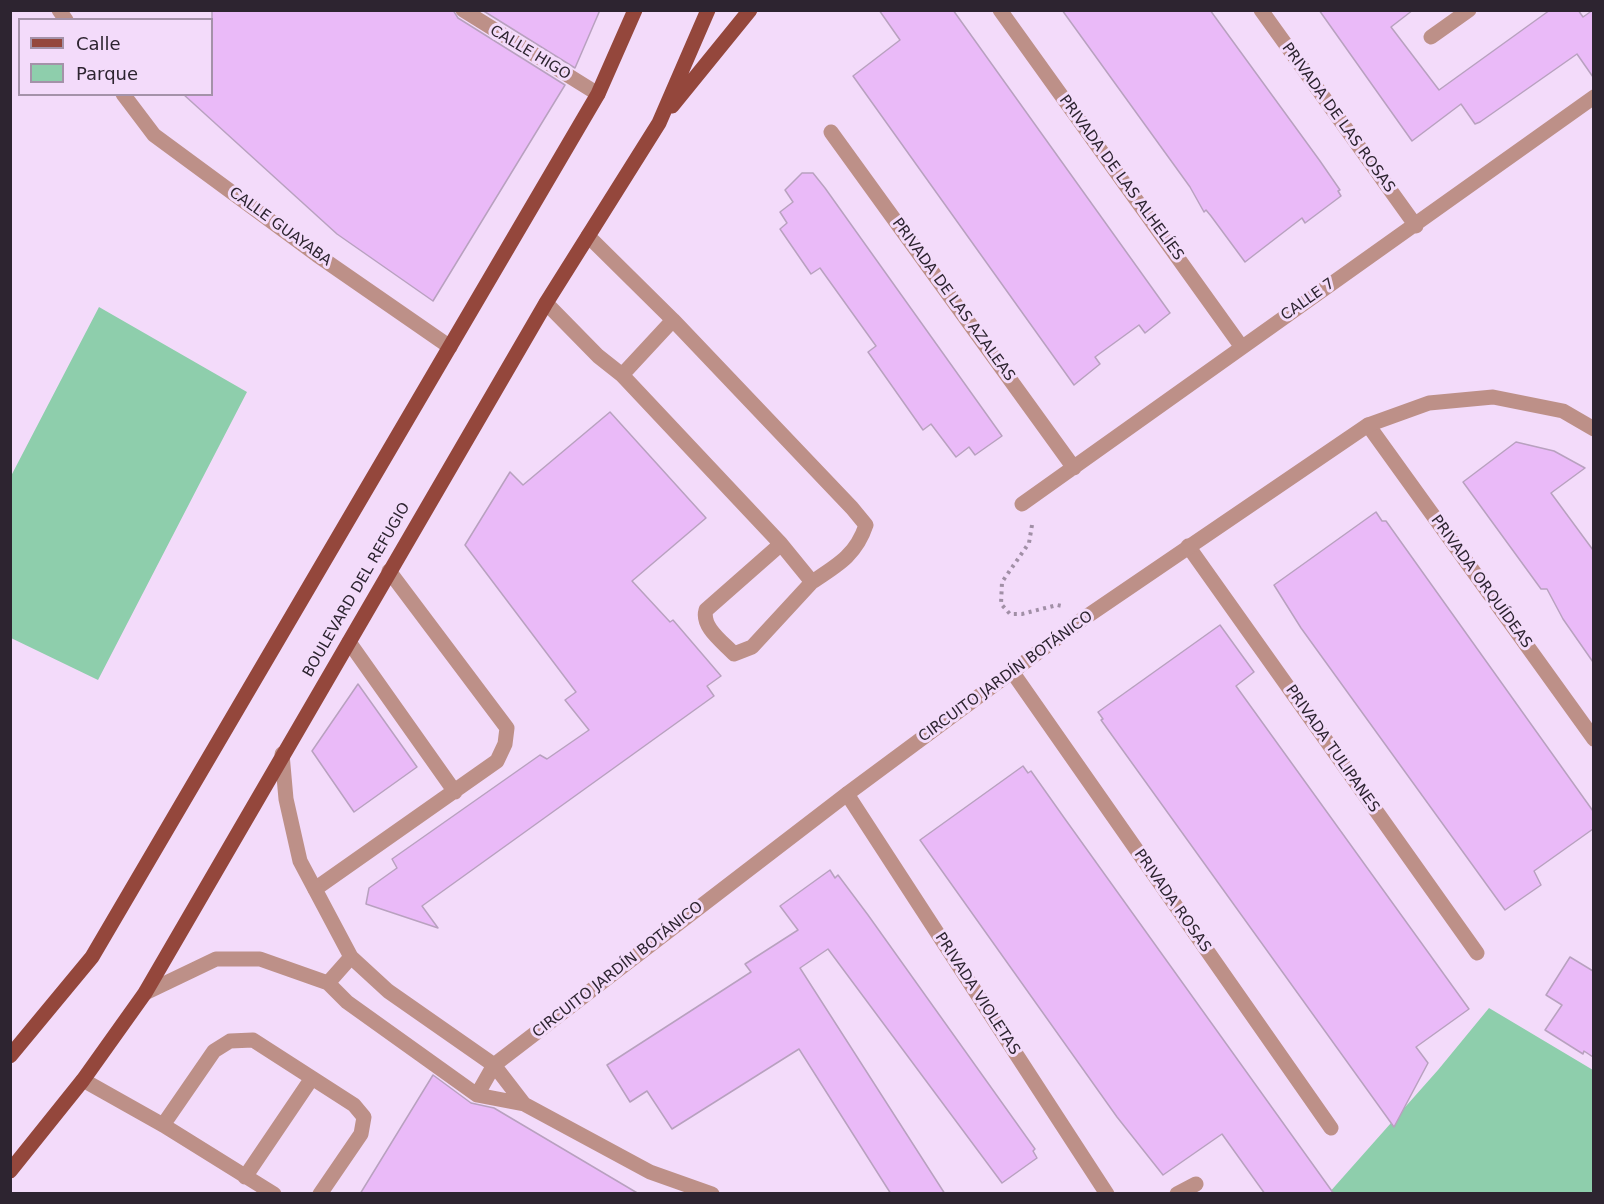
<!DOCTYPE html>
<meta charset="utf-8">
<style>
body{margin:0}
#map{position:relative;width:1604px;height:1204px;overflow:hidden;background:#f3dbfa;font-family:"DejaVu Sans",sans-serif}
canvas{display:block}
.frame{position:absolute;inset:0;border:12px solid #2d2430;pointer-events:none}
.legend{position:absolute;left:18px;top:18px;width:195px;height:78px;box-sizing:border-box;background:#f3dbfa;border:2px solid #a492a9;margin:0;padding:8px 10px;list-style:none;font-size:18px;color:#2d2430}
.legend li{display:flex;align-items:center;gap:12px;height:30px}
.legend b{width:30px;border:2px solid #a492a9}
</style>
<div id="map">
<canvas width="1604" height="1204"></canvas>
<div class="frame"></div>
<ul class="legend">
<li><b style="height:8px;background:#94473c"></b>Calle</li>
<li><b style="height:16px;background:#8eceac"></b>Parque</li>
</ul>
</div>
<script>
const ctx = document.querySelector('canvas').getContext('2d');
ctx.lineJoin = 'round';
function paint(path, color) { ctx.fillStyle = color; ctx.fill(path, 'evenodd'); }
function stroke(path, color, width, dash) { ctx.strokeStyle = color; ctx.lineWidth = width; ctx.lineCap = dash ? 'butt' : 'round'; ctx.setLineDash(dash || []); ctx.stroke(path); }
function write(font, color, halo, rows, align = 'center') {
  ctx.font = font + ' "DejaVu Sans",sans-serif'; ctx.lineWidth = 6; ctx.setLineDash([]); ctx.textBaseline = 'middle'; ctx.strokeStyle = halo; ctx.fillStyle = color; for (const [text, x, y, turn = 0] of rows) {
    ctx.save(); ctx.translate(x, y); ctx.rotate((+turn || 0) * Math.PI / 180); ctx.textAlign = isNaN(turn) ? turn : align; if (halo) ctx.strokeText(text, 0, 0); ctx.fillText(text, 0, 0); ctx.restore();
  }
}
const green = new Path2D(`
 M99,307L247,392L98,680L11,638V476Z
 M1489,1008L1593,1070V1193L1328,1194L1438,1070Z`);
const building = new Path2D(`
 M212,10H453L458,18L565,85L433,301L337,234L183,94H212Z
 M482,10H600L575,68Z
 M879,10H953L1170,313L1145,333L1139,325L1095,357L1100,364L1074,385L853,76L900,40Z
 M1062,10H1210L1320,161L1340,190L1338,191L1341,196L1305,223L1302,218L1245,262L1211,216L1206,210L1204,212L1190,187Z
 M1319,10H1413L1391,27L1439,90L1550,10H1578L1583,17L1593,10V77L1577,54L1480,122L1475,124L1461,104L1412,141Z
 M802,173H813L825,188L1002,436L975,455L969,447L956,457L931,424L923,430L868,352L876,346L820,268L811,274L780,229L787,223L780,212L793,202L785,190Z
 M610,412L706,518L632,581L670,622L673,620L721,676L707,686L714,696L422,906L438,928L366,904L369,888L397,868L392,859L540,755L547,759L589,730L565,700L576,692L465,545L510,472L523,485Z
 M1516,442L1554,451L1585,468L1551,493L1593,550V662L1563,619L1547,589H1541L1463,482Z
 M1376,512L1382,521H1386L1593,811V829L1534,871L1541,885L1505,910L1301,628L1274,585Z
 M1220,625L1254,672L1236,686L1469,1009L1416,1047L1428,1063L1394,1127L1101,720L1103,719L1098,712Z
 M358,684L417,767L354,812L312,751Z
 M1023,766L1028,773L1031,771L1065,819L1334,1194H1265L1222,1134L1163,1175L1117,1117L920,840Z
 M830,870L835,878L838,875L868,915L1035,1149L1033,1151L1037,1158L1002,1183L828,949L800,968L945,1194H891L799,1049L672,1129L647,1091L630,1102L607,1065L751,972L745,964L798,930L780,906Z
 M1570,957L1593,971V1057L1584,1051L1583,1054L1545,1030L1562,1005L1546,995Z
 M433,1075L471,1103L494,1108L639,1194H360Z`);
const path = new Path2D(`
 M1032,525L1029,543L1002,582L1001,604L1010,614H1022L1057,605L1062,606`);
const service = new Path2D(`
 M546,303L598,356L622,375L781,544L812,582C838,565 856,555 866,525L852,508L673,320L588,236
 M622,375L673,320
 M781,544L706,610C701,627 723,642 734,654L752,647L812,582
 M349,642L455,792
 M315,889L497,761L505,744L507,728L389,571
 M83,1080L163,1125L274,1194
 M163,1125L214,1051L230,1041L253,1040L354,1105L364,1117L361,1134L320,1194
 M245,1177L312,1078`);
const minor = new Path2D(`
 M59,10L66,20
 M463,10L598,94
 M1000,10L1241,346
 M1261,10L1416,226
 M1431,37L1469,10
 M123,94L154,135L317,255L450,347
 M831,132L1074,468
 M1368,425L1594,739
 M1022,504L1594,97
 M1188,546L1477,953
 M1013,673L1331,1128
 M847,794L1107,1194
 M1177,1194L1196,1184`);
const tertiary = new Path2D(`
 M282,754L286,799L300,861L351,957L388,991L494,1065L524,1104
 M328,983L351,957
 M145,993L216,959H260L328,983L347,1002L477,1095L524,1104L650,1172L712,1194
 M477,1095L494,1065L847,794L1083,619L1368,425L1429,403L1493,397L1563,411L1594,429`);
const primary = new Path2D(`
 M672,106L750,10
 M10,1056L92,957L598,94L635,10
 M10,1171L83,1080L145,993L546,303L659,123L708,10`);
const streetNames = [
 ["CALLE HIGO",530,53,31],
 ["PRIVADA DE LAS ROSAS",1338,118,54],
 ["PRIVADA DE LAS ALHELÍES",1121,178,54],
 ["CALLE GUAYABA",280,227,36],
 ["PRIVADA DE LAS AZALEAS",953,300,54],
 ["CALLE 7",1308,300,-35],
 ["PRIVADA ORQUÍDEAS",1481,582,54],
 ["BOULEVARD DEL REFUGIO",357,590,-60],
 ["CIRCUITO JARDÍN BOTÁNICO",1006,677,-36],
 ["PRIVADA TULIPANES",1332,749,55],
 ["PRIVADA ROSAS",1172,901,55],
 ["CIRCUITO JARDÍN BOTÁNICO",618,970,-38],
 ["PRIVADA VIOLETAS",977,994,57]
];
paint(green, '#8eceac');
paint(building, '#eabaf8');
stroke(building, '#b8a1bf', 1.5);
stroke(path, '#a18fa6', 4, [3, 4.5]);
stroke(service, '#bd9088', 15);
stroke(minor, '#bd9088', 15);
stroke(tertiary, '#bd9088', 15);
stroke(primary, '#94473c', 15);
write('15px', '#2d2430', '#f3dbfa', streetNames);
</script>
